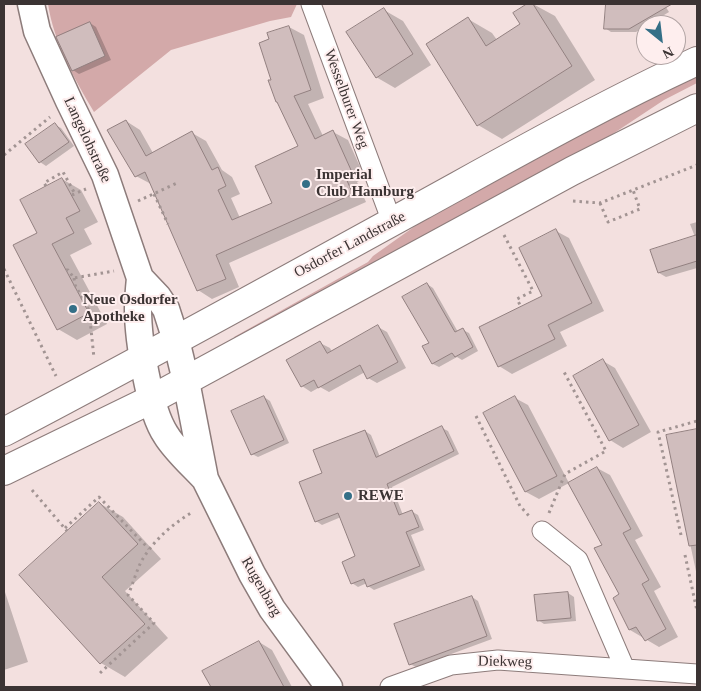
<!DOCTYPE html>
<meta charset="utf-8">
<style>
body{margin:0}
#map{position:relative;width:701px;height:691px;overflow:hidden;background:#f3e0df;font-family:"Times New Roman",serif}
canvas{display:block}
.frame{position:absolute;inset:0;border:5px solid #3b3333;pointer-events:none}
.north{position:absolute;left:636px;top:15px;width:50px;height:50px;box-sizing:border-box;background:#feeeee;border:1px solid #b0a3a3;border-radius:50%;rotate:151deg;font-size:14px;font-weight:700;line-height:20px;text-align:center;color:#3b3333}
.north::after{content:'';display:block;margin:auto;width:18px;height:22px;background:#346f87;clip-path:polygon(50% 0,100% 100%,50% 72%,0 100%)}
</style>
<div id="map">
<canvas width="701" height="691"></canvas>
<div class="frame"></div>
<div class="north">N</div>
</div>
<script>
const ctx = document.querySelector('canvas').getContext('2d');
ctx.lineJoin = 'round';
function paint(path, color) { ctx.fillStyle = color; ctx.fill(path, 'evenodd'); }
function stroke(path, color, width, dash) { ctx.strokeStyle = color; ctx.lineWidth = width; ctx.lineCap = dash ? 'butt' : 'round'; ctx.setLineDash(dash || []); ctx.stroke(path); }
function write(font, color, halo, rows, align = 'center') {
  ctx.font = font + ' "Times New Roman",serif'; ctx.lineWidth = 4; ctx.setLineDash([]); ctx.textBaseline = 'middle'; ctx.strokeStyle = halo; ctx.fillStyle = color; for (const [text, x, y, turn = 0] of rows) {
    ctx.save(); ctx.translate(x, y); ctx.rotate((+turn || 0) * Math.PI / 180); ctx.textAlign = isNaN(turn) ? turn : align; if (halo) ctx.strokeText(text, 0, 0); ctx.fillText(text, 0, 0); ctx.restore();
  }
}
const green = new Path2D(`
 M48,4H297L291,17L270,21L171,50L94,112C74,78 54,43 48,4Z
 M697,76V83L664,100L596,145L236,340L234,337L368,262L373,256L418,224L629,108Z`);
const shadow = new Path2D(`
 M529,4H533L555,16L595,80L502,139L478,125L468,19L492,33L497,40L522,25L514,13Z
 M608,4H664L669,12L636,32H611L605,28Z
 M384,10L403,21L431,65L395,88L376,77Z
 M90,23L96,27L111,60L79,74L73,70Z
 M289,27L304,35L324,98L308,104L323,136L333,132L348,140L365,178L357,182L366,202L229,263L239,287L212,299L198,290L151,184L136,176L126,121L140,130L153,153L192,133L206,141L222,170L232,177L240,194L231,198L240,218L274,204L300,147L273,80L270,40Z
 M55,125L61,128L74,146L46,166L40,162Z
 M62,179L81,190L98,222L84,229L92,244L70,255L107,324L77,340L58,329L39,234Z
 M697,222V268L666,277L659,273L695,237L690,224Z
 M556,231L569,238L604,311L560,332L567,346L512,374L499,366L544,297Z
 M427,284L433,288L458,332L463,330L469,333L478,351L462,360L457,357L439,367L433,364Z
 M378,327L387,332L406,368L377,383L368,378L365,372L329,392L320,387L311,392L302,386L320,343L330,348L332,352Z
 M603,361L615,368L651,432L623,448L610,440Z
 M264,397L270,401L289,443L258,457L252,454Z
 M515,398L528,405L569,483L539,499L526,492L485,414Z
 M442,428L448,431L459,454L392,487L403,515L411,511L418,515L424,530L411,535L425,570L374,590L368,586L367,583L358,587L352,583L357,557L341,517L322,525L316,521L324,474L365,431L371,435L380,457Z
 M697,430V576L667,436Z
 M597,468L610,475L643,536L635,540L661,587L654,591L678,637L659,647L630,630L621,595L604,545Z
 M99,503L123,517L161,559L125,591L168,638L125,677L101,663L20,575Z
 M4,589L28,662L4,670Z
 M568,593L574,597L576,621L544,624L538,620Z
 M472,597L478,601L492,639L416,667L410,664Z
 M259,642L272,650L292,687H213L204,671Z`);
const building = new Path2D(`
 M527,4H533L572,66L477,126L426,44L468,17L486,46L520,24L513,13Z
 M606,4H672L629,29H604Z
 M384,8L413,54L376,78L346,32Z
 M90,22L105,56L72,71L56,37Z
 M289,26L311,90L294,96L315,139L333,130L351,170L344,174L353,194L216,255L226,279L197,291L145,172L135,177L107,130L126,120L146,156L192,131L212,170L218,167L226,186L218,190L232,220L272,203L255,166L298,146L277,102H276L268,80H271L259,43L269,39L267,33Z
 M55,123L69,142L39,163L25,144Z
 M62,178L80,211L66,218L74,233L52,244L89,313L57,330L13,245L37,233L20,200Z
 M556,229L592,303L548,325L555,339L498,367L479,327L542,296L519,248Z
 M697,235V261L658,273L650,250Z
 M427,283L455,332L463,328L473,347L455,357L452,353L432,364L422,346L429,343L402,297Z
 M378,325L398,362L367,379L360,365L318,388L314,380L301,387L286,360L320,341L327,353Z
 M603,359L639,425L609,441L573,376Z
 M264,396L284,440L251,455L231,411Z
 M515,396L557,476L525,492L483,413Z
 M442,426L454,451L387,484L399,515L412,510L419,527L406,532L420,566L367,587L364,579L351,584L342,562L355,556L338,513L315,522L299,482L322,473L313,450L365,430L376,457Z
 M697,429V545L689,546L666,435Z
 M597,467L631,529L623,533L649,580L642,584L666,629L645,641L636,627L629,630L613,598L619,594L594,548L602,545L568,483Z
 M99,502L138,544L102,577L145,624L100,664L19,575Z
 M568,592L571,618L537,621L534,595Z
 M472,596L487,636L409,665L394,624Z
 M259,641L284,687H211L202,671Z`);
const path = new Path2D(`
 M4,155L50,117
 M46,186L44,183L63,172L75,194
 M154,194L168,224
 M72,195L86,189
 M138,201L177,183V185
 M573,201L600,203L697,165
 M600,203L608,222L640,209L633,190
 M504,235L533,291L517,299L521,307
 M4,269L56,376
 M66,270H68L74,278L114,271
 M74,278L75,285L89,310L94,358
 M476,416L520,506L530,517
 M32,490L67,531
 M549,513L565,474L606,451L563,370
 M65,528L99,497L149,549
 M681,535L658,432L697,421
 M685,555L697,611
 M100,673L154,623L128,595C133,584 136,572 141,562C152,542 171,525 191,513`);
const street = new Path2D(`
 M311,4L392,222
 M542,531L578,560L625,669
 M390,687L451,665L498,660L697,674`);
const secondary = new Path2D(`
 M31,4L37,31L69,101L105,175L140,278L158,297L166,309L176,340L186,381L205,479L252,574L272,609L329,687
 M140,278C139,288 138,298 138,309C138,339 149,410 166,435C175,450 192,465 204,478`);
const primary = new Path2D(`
 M4,432C144,359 282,282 421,206C512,156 602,105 697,61
 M4,471L152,399L572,171L697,108`);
const markers = [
 [306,184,5,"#346f87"],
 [73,309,5,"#346f87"],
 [348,496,5,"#346f87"]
];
const streetNames = [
 ["Wesselburer Weg",346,99,70],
 ["Langelohstraße",87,140,65],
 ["Osdorfer Landstraße",350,245,-28],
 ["Rugenbarg",261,587,60],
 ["Diekweg",505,662,1]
];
const poiNames = [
 ["Imperial",316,175],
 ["Club Hamburg",316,192],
 ["Neue Osdorfer",83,300],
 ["Apotheke",83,317],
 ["REWE",358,496]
];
paint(green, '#d3a9a9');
paint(shadow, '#0003');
paint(building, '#d0bdbd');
stroke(building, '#928080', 1);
stroke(street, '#8d7c7b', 21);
stroke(secondary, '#8d7c7b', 29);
stroke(primary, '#8d7c7b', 30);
stroke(path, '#a29493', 3, [2.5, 4]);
stroke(street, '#fff', 19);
stroke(secondary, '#fff', 26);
stroke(primary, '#fff', 28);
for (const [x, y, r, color] of markers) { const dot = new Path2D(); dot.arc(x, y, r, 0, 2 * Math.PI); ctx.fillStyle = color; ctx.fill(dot); stroke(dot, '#feeeee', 2); }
write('15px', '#3b3333', '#feeeee', streetNames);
write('bold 15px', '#3b3333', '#feeeee', poiNames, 'left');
</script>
